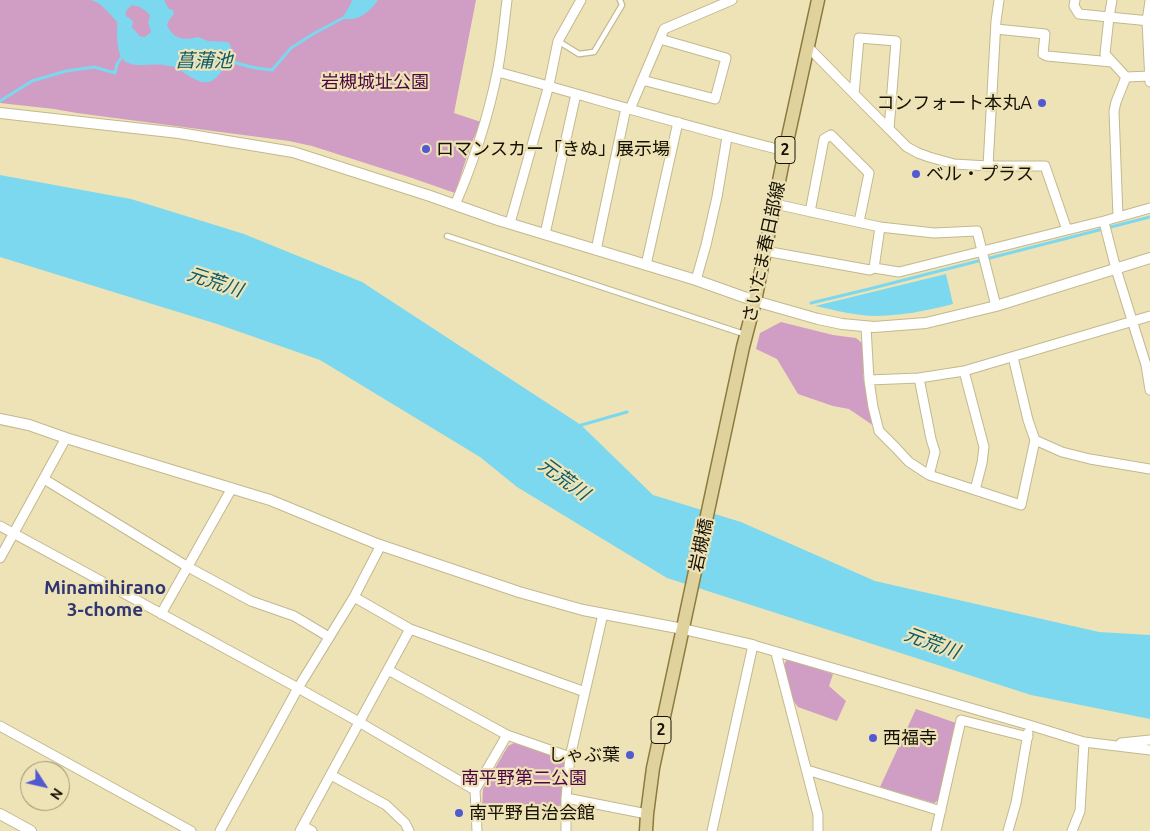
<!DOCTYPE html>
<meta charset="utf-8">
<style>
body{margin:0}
#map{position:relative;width:1150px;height:831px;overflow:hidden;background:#eee3b7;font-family:Ubuntu,sans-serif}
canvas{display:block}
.north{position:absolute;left:20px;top:761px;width:50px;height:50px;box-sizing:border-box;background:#eee3b7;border:1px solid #988f6f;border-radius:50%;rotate:125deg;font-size:14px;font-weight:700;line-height:20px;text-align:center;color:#171204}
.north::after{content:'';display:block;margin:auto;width:18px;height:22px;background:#515ad0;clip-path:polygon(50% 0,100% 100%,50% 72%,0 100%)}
</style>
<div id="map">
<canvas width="1150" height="831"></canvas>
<div class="north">N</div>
</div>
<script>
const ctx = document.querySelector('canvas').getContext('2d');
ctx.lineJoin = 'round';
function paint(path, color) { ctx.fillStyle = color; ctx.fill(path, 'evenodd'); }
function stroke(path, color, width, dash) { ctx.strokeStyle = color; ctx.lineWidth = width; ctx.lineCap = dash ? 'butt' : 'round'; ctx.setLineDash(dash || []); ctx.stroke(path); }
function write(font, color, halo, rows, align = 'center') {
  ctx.font = font + ' Ubuntu,"Noto Sans JP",sans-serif'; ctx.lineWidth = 4.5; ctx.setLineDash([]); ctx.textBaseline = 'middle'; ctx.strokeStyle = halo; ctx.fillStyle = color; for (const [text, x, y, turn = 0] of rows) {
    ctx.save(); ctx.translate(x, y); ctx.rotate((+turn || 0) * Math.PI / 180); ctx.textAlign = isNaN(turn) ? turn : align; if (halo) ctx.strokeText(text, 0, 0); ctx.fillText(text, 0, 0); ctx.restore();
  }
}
const green = new Path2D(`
 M0,0H476L454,113L481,122L471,144L455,193L412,178L312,146L289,141L77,113L54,109L0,103Z
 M781,322L833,335L856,338L863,344V375L874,426L849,409L833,406L798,394L777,359L756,349L760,333Z
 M787,659L833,674L829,686L846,701L837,721L798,707L790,696L784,665Z
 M916,709L956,723L939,800L934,803L880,787Z
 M514,743L562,759L567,766L561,806L482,808L483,789L508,746Z`);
const water = new Path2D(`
 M91,0H164L169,9L173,10L174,14L169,20L167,25C173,39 184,41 198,37L208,41L228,42C233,47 232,53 230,59C228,64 224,68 221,72C205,95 189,73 172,66C169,66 166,66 164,65C152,63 137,68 126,62C117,56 117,40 117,30C117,27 118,25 117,22C116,20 101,4 98,3C96,2 93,1 91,0ZM132,5C139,6 147,10 150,16L148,22L151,32L145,37C138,38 137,31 132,28L133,21L126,16C125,10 128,9 132,5Z
 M352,0H378C371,11 357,23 343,18C345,12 350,7 352,0Z
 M0,175L131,199L244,234L362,282L581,425L653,495L741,522L875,581L1099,632L1150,635V719L1031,695L667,578L517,487L480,457L320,360L217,324L0,257Z
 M946,274L953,304C927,311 899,316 873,316C853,315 834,310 815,306Z`);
const stream = new Path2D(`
 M229,60C243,66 258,69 272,70L291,48L313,34L343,18
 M0,101L32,81L66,71L94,67L115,73L117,64L121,58
 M811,303L869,289L1150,217
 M578,426L627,412`);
const service = new Path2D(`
 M558,41L579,54L594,52L622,5L620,0
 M447,236L744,334`);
const minor = new Path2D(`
 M1075,0L1074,6L1079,14L1109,17L1105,54L1126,77L1116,102L1114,111L1118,217
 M1112,0L1109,17L1150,21
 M1150,1L1147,21L1150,82
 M996,29L1045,34L1043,54L1047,56L1112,62
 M808,47L865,105L907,147L918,153L929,157L954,164L988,166H1045L1067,230L1104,221L1150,208
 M498,72C593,98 688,127 785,151
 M1126,77L1150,76
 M642,80L715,99L726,58L660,39
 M854,94L859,38L896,41L889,129
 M630,109L664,29L732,0
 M988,166L996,21L999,0
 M775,204L880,227L934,233L977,231L996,306
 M455,205C473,163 488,118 497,73C502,49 504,24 507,0
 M810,212L824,139L831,135L869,173L859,222
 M510,223L549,85L558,41L581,0
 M1105,226L1116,269L1146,365L1150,390
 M545,234L576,94
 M596,250L626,108
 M765,251L870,270L874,268L899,272L1067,230
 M646,265L678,122
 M874,268L880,227
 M696,280L706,245L717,197L727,137
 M866,327L869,380L873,407L879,431L896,448L909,462L929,475L1021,505L1035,440L1028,420L1013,357
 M964,371L984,447L982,463L975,490
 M919,378L931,439L935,452L929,475
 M869,380L919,378L964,371L1150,316
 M1035,440L1062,452L1090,459L1150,469
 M44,479L188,567L251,601L294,616L329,637
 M0,526L298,688L359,722L475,790
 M0,558L66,438
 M354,597L410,629L585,692
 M161,614L232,488
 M776,653L818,815V831
 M388,670L507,735L570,757
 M0,726L191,831
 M1121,743L1150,740
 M807,770L941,811
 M331,775L386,805L405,823L409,831
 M566,798L647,814
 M303,826L312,831
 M220,831L298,688L354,597L381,545
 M300,831L410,629
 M477,831L475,790L507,735
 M566,831V798L570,757L603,614
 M712,831L753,645L1029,725L1084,742L1150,750
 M936,831L961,720L1028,737
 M1008,831L1016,803L1028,733
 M1072,831L1080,811L1084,742`);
const tertiary = new Path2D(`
 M0,113L179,133L293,152L430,196L498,220L696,280L755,301L818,319L842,324L874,327L926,323L996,306L1150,258
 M0,419L29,425L66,438L270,500L377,544L519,592L583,610L683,629L753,645
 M0,814L31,831`);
const primary = new Path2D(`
 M646,831L647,814L653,768L743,347L755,301L785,151L818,0`);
const markers = [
 [1042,103,5,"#515ad0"],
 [426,149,5,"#515ad0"],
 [916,174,5,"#515ad0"],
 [873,738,5,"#515ad0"],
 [630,755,5,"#515ad0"],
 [459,813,5,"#515ad0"]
];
const shields = [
 [785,150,20],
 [661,730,20]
];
const shieldNames = [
 ["2",785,150],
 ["2",661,730]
];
const parkNames = [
 ["岩槻城址公園",375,82],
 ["南平野第二公園",524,778]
];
const poiNames = [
 ["コンフォート本丸A",1032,103,"right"],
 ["ロマンスカー「きぬ」展示場",436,149],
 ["ベル・プラス",926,174],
 ["西福寺",883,738],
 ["しゃぶ葉",620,755,"right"],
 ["南平野自治会館",469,813]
];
const streetNames = [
 ["さいたま春日部線",764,252,-78],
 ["岩槻橋",701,545,-78]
];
const waterNames = [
 ["菖蒲池",204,61],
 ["元荒川",215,282,18],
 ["元荒川",564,479,36],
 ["元荒川",932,643,20]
];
const neighbourhoodNames = [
 ["Minamihirano",105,588],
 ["3-chome",105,610]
];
paint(green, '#d09dc4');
paint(water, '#7cd8ee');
stroke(stream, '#7cd8ee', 3);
stroke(service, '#c3b88e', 7);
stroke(minor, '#c3b88e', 11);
stroke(tertiary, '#c3b88e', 12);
stroke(primary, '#8c7b3d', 15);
stroke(service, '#fff', 4.5);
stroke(minor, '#fff', 9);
stroke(tertiary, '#fff', 10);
stroke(primary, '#e0d29d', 12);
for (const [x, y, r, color] of markers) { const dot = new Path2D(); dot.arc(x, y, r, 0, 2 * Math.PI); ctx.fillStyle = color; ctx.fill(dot); stroke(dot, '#eee3b7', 2); }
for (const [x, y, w] of shields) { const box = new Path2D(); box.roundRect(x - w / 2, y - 13.5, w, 27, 4); ctx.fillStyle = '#eee3b7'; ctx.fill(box); stroke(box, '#171204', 1); }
write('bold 16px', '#171204', null, shieldNames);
write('18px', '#4d0543', '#eee3b7', parkNames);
write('18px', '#171204', '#eee3b7', poiNames, 'left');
write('18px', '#171204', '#eee3b7', streetNames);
write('italic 19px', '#0a5b6a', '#eee3b7', waterNames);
write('bold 19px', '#2f3671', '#eee3b7', neighbourhoodNames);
</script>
